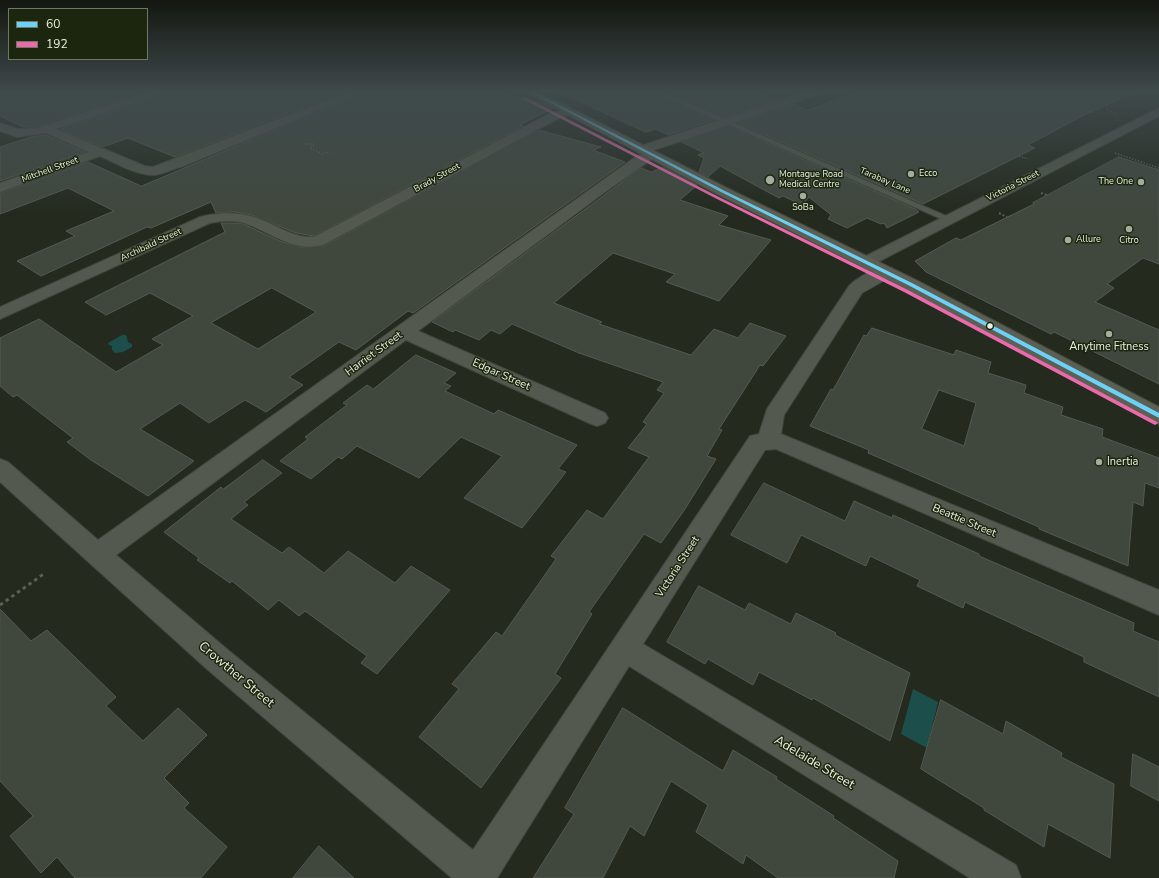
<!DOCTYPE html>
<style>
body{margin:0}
#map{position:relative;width:1159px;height:878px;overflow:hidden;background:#242a1e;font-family:"Nunito Sans",sans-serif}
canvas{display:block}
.legend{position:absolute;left:8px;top:8px;width:140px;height:52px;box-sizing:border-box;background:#1c260e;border:1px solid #6e7763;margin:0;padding:5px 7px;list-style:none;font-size:12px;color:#eaf1e2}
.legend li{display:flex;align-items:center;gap:8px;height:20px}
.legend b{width:20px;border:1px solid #6e7763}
</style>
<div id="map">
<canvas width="1159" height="878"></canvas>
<ul class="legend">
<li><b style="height:5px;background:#6dd0f6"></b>60</li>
<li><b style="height:5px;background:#eb6aab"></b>192</li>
</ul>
</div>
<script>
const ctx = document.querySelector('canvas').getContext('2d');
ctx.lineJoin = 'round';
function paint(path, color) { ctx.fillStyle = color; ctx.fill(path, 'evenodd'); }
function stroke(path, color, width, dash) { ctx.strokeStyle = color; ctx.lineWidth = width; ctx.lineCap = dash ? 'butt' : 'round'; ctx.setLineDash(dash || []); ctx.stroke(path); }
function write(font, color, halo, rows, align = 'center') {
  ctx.font = font + ' "Nunito Sans",sans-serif'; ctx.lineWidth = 3; ctx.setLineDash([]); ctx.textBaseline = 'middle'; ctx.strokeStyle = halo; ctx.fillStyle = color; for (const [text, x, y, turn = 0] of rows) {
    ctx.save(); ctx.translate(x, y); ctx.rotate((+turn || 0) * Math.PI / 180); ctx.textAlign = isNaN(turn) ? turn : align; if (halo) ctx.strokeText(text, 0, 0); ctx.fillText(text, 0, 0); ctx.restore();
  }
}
const water = new Path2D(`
 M122,335H126L128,342L132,344V347L123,352L115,353L112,350V346L109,345L108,343Z
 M913,689L938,702L927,748L901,734Z`);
const building = new Path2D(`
 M0,91H143L38,127H23L0,116Z
 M167,91H346L175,157L128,138L102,147L60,129L165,94Z
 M367,91H496L543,103L553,108L520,125L523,126L314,236L296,233L251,215L234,212L216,213L211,202L151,228L147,227L41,276L17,261L75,236L66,231L114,211L68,188L0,214V193L88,162L141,186Z
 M557,91H651L714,120L668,135L656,129L646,132Z
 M665,91H759L779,99L724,117Z
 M860,91H1138L1084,115L1028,145L1035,148L923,204L738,123L794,104L807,110Z
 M728,126L915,209L919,212L887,228L884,223L881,224L867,218L847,228L828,219L831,215L809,197L802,205L783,196L779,198L720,166L708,177L699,172L704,158L698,155L704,153L682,142Z
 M539,130L601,147L593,150L625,162L413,313L408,311L356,350L339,342L289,377L303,385L266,412L245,400L209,423L180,403L140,429L194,461L148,496L91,460L67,442L73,438L17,395L13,397L0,386V338L39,319L116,372L163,345L152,339L193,316L150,293L106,315L85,302L225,232L221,223H241L280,241L301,247L323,246ZM272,288L316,312L258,349L211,323Z
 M46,135L85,152L0,181V147L31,137Z
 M1119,157L1159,170V264L1143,258L1107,284L1114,288L1095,302L1159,330V384L1054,332L1051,334L926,272L915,261L956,238L961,240L1034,204L1033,203Z
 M664,167L697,185L680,200L728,216L719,225L771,240L719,301L666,282L675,274L613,253L554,303L602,322L599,324L691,355L714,329L738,338L750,323L786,336L763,366L760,365L719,429L722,430L707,456L716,459L685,509L661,543L644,534L589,612L592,614L555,674L561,678L481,788L419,737L459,689L452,684L496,632L502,636L556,559L551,556L587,510L603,519L649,457L628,448L647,424L643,422L664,393L657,390L663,382L579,353L512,324L500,334L491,330L479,340L455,330L453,332L432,322L641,168L651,172Z
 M872,328L954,355L956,350L991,362L988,373L1026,385L1024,393L1063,407L1061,415L1103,429L1102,437L1159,458V488L1145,483L1143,506L1133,502L1128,566L1039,529V527L868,453L869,450L810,426L831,389L833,390L864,335L866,336ZM939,390L976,403L964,446L922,429Z
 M416,355L456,373L444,383L451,386L445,391L494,414L498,410L577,445L558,469L566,472L522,528L464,498L502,456L461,437L419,478L357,446L342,459L338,457L311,479L280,461L308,439L305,437L347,405L343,403L367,385L373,389Z
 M263,460L282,473L244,502L248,505L231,519L282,553L289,547L324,573L348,551L395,583L411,566L450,590L377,674L361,663L367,656L305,611L299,616L279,600L268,610L232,581L230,583L197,560L199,558L164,532L221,487L223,489Z
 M764,483L845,521L854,501L892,518L893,515L979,554V556L1134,623L1133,631L1159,642V697L1084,662V657L1015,625L965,602L963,608L917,586L920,580L870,556L866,566L801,535L787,563L731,535Z
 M699,586L745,610L749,603L791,624L796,613L836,633L835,635L910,673L890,741L813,698L812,700L759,672L753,685L708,659L705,664L667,642Z
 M0,609L31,641L47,630L116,697L106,706L143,741L178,708L207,735L164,778L189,803L184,808L227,847L201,878H75L57,857L41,873L10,836L33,816L0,781Z
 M941,700L1003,734L1006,721L1062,753L1061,757L1114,784L1110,858L1048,824L1044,847L984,810V808L921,769Z
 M623,708L723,771L733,750L777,777L776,779L834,816L833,818L898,861L894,878H778L746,855L743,864L696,832L708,805L671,781L644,836L630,826L603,878H533L574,814L565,808Z
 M1133,754L1159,767V801L1131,786Z
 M319,846L354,878H293Z`);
const pathFar2 = new Path2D(`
 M1147,99L1146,96L1149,94
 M1107,105V110L1117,114
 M304,144H315L310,148L322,154L325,152L330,154
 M1115,153L1159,168
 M1019,156L1028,159`);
const pathFar1 = new Path2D(`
 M1041,193L1047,195
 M999,213L1007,217`);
const path = new Path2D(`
 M0,605L45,573`);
const lane = new Path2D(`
 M652,91H661L953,219L946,221Z`);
const street = new Path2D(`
 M149,91H166L165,93L56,129L145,166L153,167L351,91H366L181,167C172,169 162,175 153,175C136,175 116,163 100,156L0,192V183L89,152L46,133L17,137L0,131V123L18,129L38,128Z
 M807,91H824L823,93L648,152H657L658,155L605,192L418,331L605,413L608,418L605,423L597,426L589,423L406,340L116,555L228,650L473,850L750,436L759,434L767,409L849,286C858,277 879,265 892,268L894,272L892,276L862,293L784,415L781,434L1159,590V615L776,449L765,450L643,644L1016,865L1021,878H970L629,666L497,878H452L208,670L0,482V459L8,462L98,540L634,158L647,152L638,153L636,150L638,147Z
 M1159,108V116L872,265L866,267L860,265L858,262L860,259Z
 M568,109L572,110L574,112L572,114L559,118L323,245C292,253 268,230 241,222C231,220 220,221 210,223L0,319V307L200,217C224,211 244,212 267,222C282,229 296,238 314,237L551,113Z`);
const secondary = new Path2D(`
 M523,91H537L727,188L916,280L1159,407V424L1151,421L904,288L717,194Z`);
const bus1 = new Path2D(`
 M532,91L723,190L912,283L1159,413V418L908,285L721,192L528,91Z`);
const bus2 = new Path2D(`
 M523,97H525L719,197L908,290L1157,422L1158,423L1155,425L1153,424L904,292L717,199L523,99Z`);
const markers = [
 [911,174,4,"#a5ab9d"],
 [770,180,5,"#a5ab9d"],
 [1141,182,4,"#a5ab9d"],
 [803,196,4,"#a5ab9d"],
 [1129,229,4,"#a5ab9d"],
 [1068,240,4,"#a5ab9d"],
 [990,326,3.5,"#eaf1e2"],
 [1109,334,4,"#a5ab9d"],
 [1099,462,4,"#a5ab9d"]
];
const farStreetnames = [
 ["Mitchell Street",50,170,-20],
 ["Brady Street",437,178,-29],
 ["Tarabay Lane",885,181,23],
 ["Victoria Street",1013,186,-27],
 ["Archibald Street",151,245,-25]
];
const farPoinames = [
 ["Ecco",919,174],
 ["Montague Road",779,175],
 ["Medical Centre",779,185],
 ["The One",1133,182,"right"],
 ["SoBa",803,208,"center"],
 ["Allure",1076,240],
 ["Citro",1129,241,"center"]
];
const poiNames = [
 ["Anytime Fitness",1109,347],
 ["Inertia",1107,462,"left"]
];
const streetNames = [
 ["Harriet Street",374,354,-36],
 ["Edgar Street",501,375,24],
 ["Beattie Street",964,521,23],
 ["Victoria Street",678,567,-57]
];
const nearStreetnames = [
 ["Crowther Street",236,675,40],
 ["Adelaide Street",814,763,31]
];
paint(water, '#1c4f4c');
paint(building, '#40483e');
stroke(building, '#535b52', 1);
stroke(lane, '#41473c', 2);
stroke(street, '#41473c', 2);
stroke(secondary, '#41473c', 2);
stroke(pathFar2, '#5b6055', 1.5, [1.5, 1.5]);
stroke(pathFar1, '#5b6055', 2, [2, 2]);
stroke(path, '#5b6055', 3, [3.5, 3.5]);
paint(lane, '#54594f');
paint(street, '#54594f');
paint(secondary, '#5c6054');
paint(bus1, '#6dd0f6');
paint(bus2, '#eb6aab');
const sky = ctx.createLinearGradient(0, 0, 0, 214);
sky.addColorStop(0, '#141710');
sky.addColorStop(0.43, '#3f4a4c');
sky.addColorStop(1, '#3f4a4c00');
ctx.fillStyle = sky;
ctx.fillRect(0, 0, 1159, 214);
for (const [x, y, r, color] of markers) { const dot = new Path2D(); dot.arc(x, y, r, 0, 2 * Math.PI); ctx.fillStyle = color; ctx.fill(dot); stroke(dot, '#1c260e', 1.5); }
write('9px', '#eaf1e2', '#1c260e', farStreetnames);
write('9px', '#eaf1e2', '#1c260e', farPoinames, 'left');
write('11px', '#eaf1e2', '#1c260e', poiNames);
write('11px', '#eaf1e2', '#1c260e', streetNames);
write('13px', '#eaf1e2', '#1c260e', nearStreetnames);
</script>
